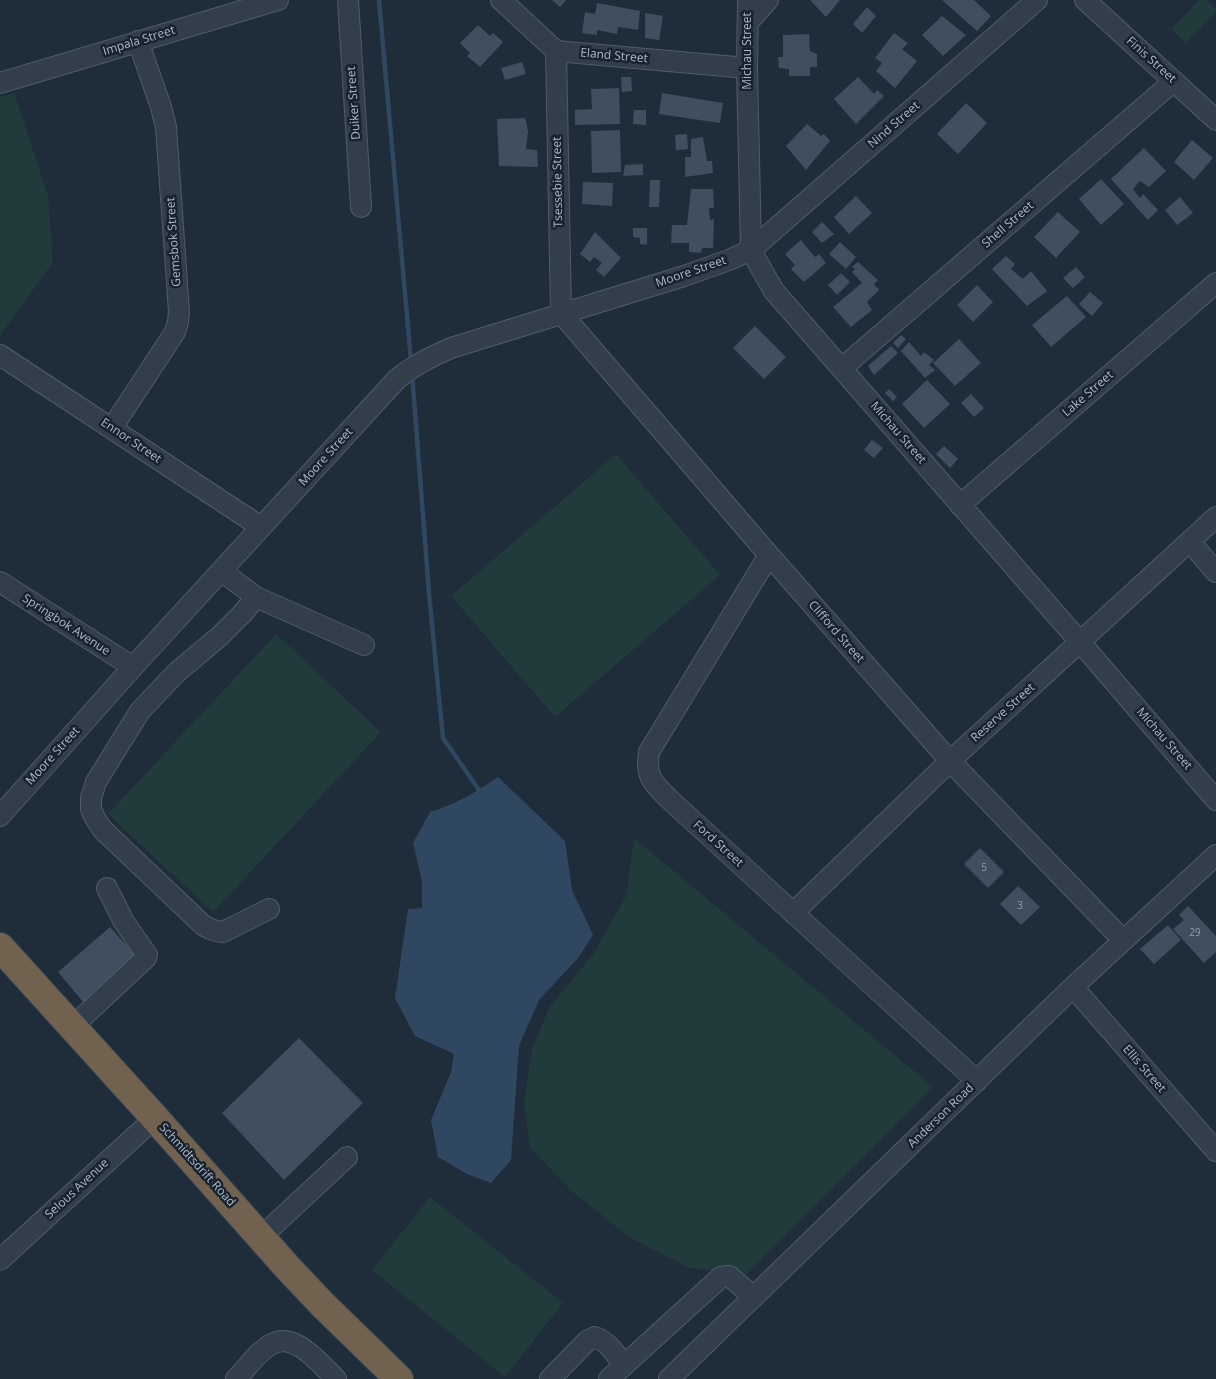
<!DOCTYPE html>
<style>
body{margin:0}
canvas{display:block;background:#1f2c3a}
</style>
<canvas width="1216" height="1379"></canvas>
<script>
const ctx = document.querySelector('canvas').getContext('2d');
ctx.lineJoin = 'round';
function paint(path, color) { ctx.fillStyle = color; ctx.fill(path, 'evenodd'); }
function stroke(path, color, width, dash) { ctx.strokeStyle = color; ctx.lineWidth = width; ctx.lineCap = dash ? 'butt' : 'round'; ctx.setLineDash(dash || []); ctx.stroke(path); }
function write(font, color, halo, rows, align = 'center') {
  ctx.font = font + ' "Open Sans",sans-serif'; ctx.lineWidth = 5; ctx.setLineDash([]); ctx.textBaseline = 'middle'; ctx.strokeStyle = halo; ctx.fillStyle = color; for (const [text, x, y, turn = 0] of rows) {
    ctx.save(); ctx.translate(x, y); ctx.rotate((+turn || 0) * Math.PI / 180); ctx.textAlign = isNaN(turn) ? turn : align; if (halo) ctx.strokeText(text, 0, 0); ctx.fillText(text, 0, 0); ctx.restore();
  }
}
const green = new Path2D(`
 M1199,0H1207L1216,9V11L1186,43L1171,29Z
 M14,93L48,196L53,262L0,336V97Z
 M616,454L720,575L555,717L451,596Z
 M276,634L381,732L213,912L108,814Z
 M634,838L933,1087L747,1274L690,1268L629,1237L573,1192L530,1148L524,1104L532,1049L549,1008L594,953L626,896Z
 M430,1197L563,1303L505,1377L372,1270Z`);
const water = new Path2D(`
 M498,777L565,841L572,890L593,935L578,958L539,1000L519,1046L511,1160L491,1183L467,1174L438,1157L431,1120L451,1072L454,1054L415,1036L395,998L408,909L422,908V881L413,843L430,812C455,805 477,791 498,777Z`);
const stream = new Path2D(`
 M379,0L411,361
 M412,374L429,593L443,738L479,790`);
const building = new Path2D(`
 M552,0H566L560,7Z
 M810,0H840L826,17Z
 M942,0H974L991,16L977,31Z
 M597,3L640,11L638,30L618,27L617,34L597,30V35L582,33L585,12L595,14Z
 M867,7L876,16L862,33L853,24Z
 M645,13L663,16L659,40L645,38Z
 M942,16L966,35L943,56L922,35Z
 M478,25L490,36L493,33L503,42L480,67L467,56L470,53L460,43Z
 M894,33L908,43L902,49L917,61L895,88L876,71L882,63L875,58Z
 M809,34L810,51L817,54V67H810V76H789V69L779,68L778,57H783V35Z
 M522,62L526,74L505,80L501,68Z
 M621,77H631L632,91L622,92Z
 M858,77L874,94L877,90L884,96L856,124L834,99Z
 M619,88L620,124L575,125V110L592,109L591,89Z
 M662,93L723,103L720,123L659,114Z
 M966,103L987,123L958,154L937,134Z
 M634,110H646V125L633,124Z
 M525,118L528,131L526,149L537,150L538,167L499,166L497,119Z
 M807,124L821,136L824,134L830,141L806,170L786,146Z
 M620,130L621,172L592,173L591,131Z
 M687,134L688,149L676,150L675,135Z
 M703,137L707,161H712L713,173L685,177V157H691V139Z
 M1192,140L1213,158L1194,180L1174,162Z
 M1144,148L1166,171L1149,187L1140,181L1133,189L1140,198L1143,194L1158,210L1148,220L1111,179Z
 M643,164V175L623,176L625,165Z
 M1101,179L1124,204L1101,225L1079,199Z
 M650,180H660L659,207H649Z
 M583,182L613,183L612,206L582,204Z
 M691,189H713L714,208H709L710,220L714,219L713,248H702L701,253L689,252V243H671L672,225H687Z
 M856,196L872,213L849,234L834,217Z
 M1180,197L1193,213L1177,225L1165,210Z
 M1058,212L1080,232L1056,258L1034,237Z
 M822,222L834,234L822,243L812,232Z
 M633,228H647V245L640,244V238L633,237Z
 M595,232L621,258L604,277L596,270L602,263L594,257L590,262L580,254Z
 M801,240L815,257L819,254L826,263L804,282L791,269L795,265L785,254Z
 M840,242L856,257L846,269L829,254Z
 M1006,256L1015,264L1011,269L1023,279L1031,271L1047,291L1027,306L992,269Z
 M858,262L878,280L874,284L879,290L867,302L872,310L851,327L833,307L862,283L852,272L855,269L852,267Z
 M1076,267L1085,277L1073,288L1063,278Z
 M841,273L850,282L837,295L828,285Z
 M977,285L993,302L973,322L957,305Z
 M1090,292L1103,303L1092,316L1079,304Z
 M1067,296L1086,317L1051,347L1032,325Z
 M755,326L786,357L764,379L733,348Z
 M901,335L906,339L898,348L893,343Z
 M959,339L981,363L955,386L933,363Z
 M909,342L921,356L924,352L934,360L929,365L935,370L925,378L901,351Z
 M891,346L898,353L874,375L868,366Z
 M927,380L950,404L924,428L902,404Z
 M889,389L897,397L893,401L885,393Z
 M971,394L984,408L974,417L961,403Z
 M872,440L883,448L874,458L864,450Z
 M944,446L958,459L950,468L936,454Z
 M980,848L1004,872L988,888L964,864Z
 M1018,886L1040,907L1021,925L1000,904Z
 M1188,906L1216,936V952L1204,963L1173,929L1184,920L1179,915Z
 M1168,925L1181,940L1154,964L1140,949Z
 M110,927L136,956L84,1003L58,972Z
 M299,1038L363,1103L284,1180L222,1113Z`);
const minor = new Path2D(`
 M348,0L361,207
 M501,0L556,51L747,68
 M748,0L747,68L751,250L763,272L774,291L1080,642L1216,800
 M1085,0L1216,120
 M748,22L768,0
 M556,51L561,313L769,555L950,761L1123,940
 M0,83L278,0
 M0,355L261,527
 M842,368L1174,81
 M112,428L175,332L178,322L179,312L166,127L161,107L138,41
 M960,505L1216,283
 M1190,542L1216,572
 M769,555L649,752C645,777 653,783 669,799L977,1081
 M221,571L256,597L364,645
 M0,582L133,667
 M256,597L242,614L220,636L177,672L140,711L96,782L91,798V809L95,818L103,830L203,925C210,929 215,932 223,932L269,909
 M0,816L133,667L397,379C414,365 431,357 451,348L684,276L729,260L751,250L1037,0
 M793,913L950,761L1216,517
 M1073,987L1216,1151
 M72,1027L146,958L147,955L124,922L107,888
 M261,1237L347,1157
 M0,1260L155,1118
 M236,1379C247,1368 258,1351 272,1344C295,1331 321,1365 336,1379
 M550,1379L587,1341L595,1337C609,1342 616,1355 624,1365
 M609,1379L721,1277L729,1276L754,1297
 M669,1379L1073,987L1216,855`);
const highway = new Path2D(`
 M0,947L155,1118L288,1268L323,1305L399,1379`);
const numberNames = [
 ["5",984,868],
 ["3",1020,906],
 ["29",1195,933]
];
const streetNames = [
 ["Impala Street",139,41,-17],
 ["Michau Street",748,51,-90],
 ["Eland Street",614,56,5],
 ["Finis Street",1151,60,42],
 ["Duiker Street",354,103,-94],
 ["Nind Street",894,125,-41],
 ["Tsessebie Street",558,182,-91],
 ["Shell Street",1008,225,-41],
 ["Gemsbok Street",174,242,-94],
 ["Moore Street",691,272,-19],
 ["Lake Street",1088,394,-41],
 ["Michau Street",898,433,49],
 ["Ennor Street",131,441,34],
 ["Moore Street",326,457,-48],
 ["Springbok Avenue",66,625,33],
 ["Clifford Street",836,632,49],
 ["Reserve Street",1003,713,-42],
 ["Michau Street",1164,739,49],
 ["Moore Street",53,756,-48],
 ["Ford Street",718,844,42],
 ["Ellis Street",1144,1069,49],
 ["Anderson Road",941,1116,-44],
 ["Schmidtsdrift Road",197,1165,48],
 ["Selous Avenue",77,1189,-43]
];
paint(green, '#213a3b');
paint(water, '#2f4761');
stroke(stream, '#2f4761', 4.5);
paint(building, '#3f4f60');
stroke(minor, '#505c68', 22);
stroke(highway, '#3d4955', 30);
stroke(minor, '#333e4b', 20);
stroke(highway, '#71624f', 28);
write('10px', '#929ead', null, numberNames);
write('12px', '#adb9c7', '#18232f', streetNames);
</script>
